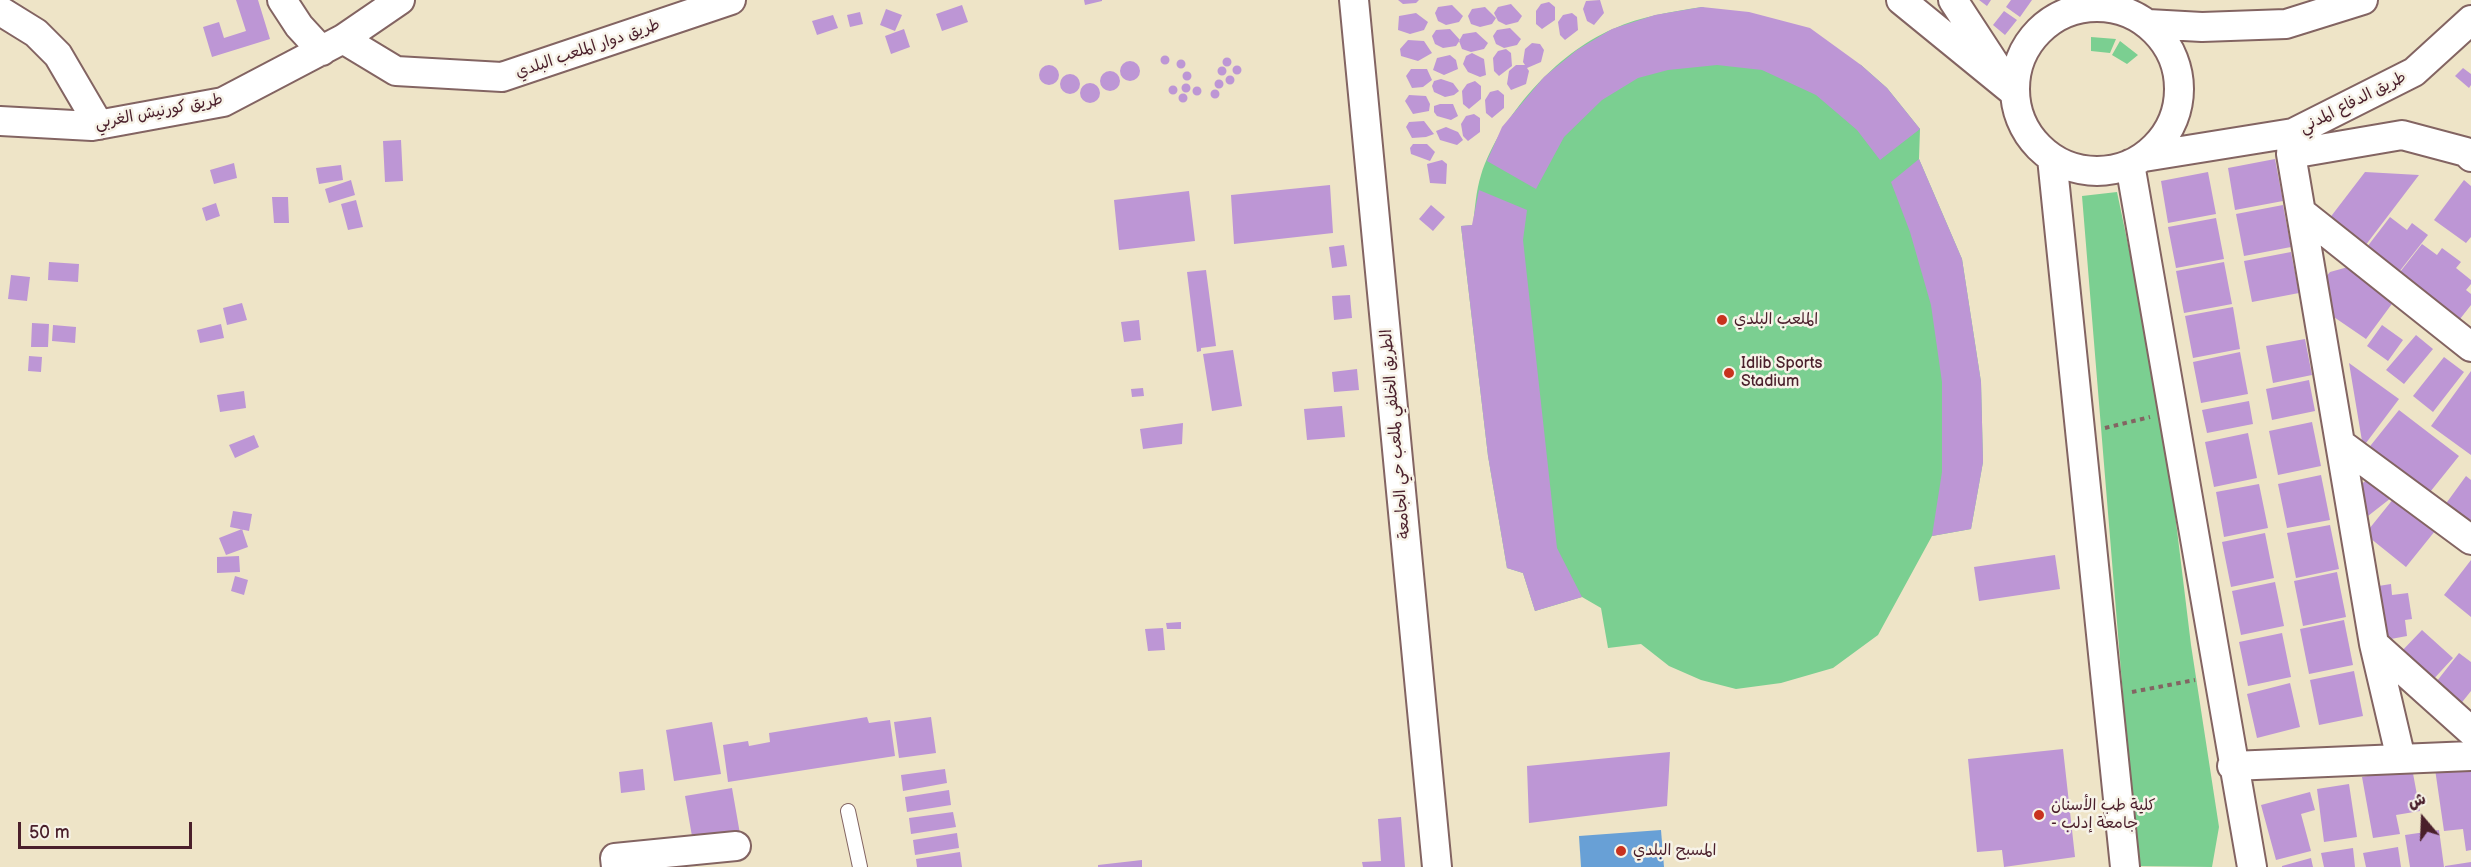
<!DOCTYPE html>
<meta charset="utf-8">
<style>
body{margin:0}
#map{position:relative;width:2471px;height:867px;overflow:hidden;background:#eee4c7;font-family:"Balsamiq Sans","Playpen Sans Arabic",sans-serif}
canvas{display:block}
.north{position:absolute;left:2393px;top:789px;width:60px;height:60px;-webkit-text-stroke:4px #f7f3e8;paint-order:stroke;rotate:341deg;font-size:16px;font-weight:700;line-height:24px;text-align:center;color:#4a1f2b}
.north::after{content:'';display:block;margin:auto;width:21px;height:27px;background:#4a1f2b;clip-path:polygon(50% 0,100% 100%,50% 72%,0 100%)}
.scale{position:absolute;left:18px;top:822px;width:174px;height:27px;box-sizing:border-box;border:3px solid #4a1f2b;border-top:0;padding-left:8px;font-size:18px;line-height:21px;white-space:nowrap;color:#4a1f2b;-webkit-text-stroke:4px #f7f3e8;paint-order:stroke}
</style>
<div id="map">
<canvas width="2471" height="867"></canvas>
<div class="north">ش</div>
<div class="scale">50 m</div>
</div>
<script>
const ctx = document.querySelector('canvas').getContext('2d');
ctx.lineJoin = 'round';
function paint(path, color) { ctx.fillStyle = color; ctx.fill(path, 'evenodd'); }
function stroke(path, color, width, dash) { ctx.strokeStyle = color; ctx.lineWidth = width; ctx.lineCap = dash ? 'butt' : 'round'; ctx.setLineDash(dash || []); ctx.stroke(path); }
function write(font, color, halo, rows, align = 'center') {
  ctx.font = font + ' "Balsamiq Sans","Playpen Sans Arabic",sans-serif'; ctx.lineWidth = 5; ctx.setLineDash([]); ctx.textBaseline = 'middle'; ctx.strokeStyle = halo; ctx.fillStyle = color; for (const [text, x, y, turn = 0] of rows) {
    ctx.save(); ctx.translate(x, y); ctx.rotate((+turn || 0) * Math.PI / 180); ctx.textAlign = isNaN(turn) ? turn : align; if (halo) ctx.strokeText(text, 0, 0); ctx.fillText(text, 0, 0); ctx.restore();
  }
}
const green = new Path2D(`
 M1702,7L1861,65L1887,88L1920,129L1919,159L1962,259L1981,382L1983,462L1971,529L1932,536L1878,635L1833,668L1781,683L1736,689L1701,680L1669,666L1641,644L1608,648L1601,608L1582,597L1535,611L1523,573L1507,568L1488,456L1461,226L1473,225C1475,208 1476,191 1481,175C1500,117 1556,53 1613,29C1641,16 1671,12 1702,7Z
 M2091,37L2116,39L2110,53L2091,51Z
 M2120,41L2138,55L2127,64L2112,55Z
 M2117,192L2162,407L2191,645L2219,827L2212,867L2137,866L2082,196Z`);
const water = new Path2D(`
 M1661,830L1664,867H1581L1579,836Z`);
const building = new Path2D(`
 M236,0H258L270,39L212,57L203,27L219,22L224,38L246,31Z
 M1084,0H1102V1L1085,5Z
 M1398,0H1419L1416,3L1403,4Z
 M1600,0L1604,13L1594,25L1587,21L1583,9L1586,1Z
 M1979,0H1991L1987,6Z
 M2011,0H2032L2020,17L2006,7Z
 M1549,2L1555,7V20L1542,29L1536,24V11L1541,4Z
 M1511,4L1522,16L1518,22L1506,25L1498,21L1494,13L1498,7Z
 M962,5L968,22L942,31L936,14Z
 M1452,5L1463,16L1459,22L1446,25L1438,21L1435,13L1438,7Z
 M1485,7L1496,18L1492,24L1480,27L1471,24L1468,16L1472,9Z
 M1702,7L1749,12L1810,28L1861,65L1887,88L1920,129L1880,160L1857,130L1816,95L1762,70L1717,65L1668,70L1638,78L1602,100L1564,137L1536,189L1487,161L1502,127L1544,77L1577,50L1612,29L1655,15Z
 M886,9L902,15L895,31L880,25Z
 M2004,11L2017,20L2005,35L1993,25Z
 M860,12L863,24L850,27L847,15Z
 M1416,13L1428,22L1424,30L1410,34L1398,30L1399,16Z
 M1572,13L1577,17L1578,30L1565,40L1560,35L1558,22L1563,15Z
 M833,15L838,28L817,35L812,21Z
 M1510,28L1521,39L1517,45L1504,48L1496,44L1493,36L1497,30Z
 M904,29L910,47L891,54L885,36Z
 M1450,29L1460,40L1456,46L1443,48L1435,44L1432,36L1436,30Z
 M1476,32L1488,43L1484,49L1471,52L1462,49L1459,41L1463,34Z
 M1408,40L1424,41L1432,53L1418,61L1401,56L1400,49Z
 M1532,43L1540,44L1544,50L1541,62L1527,68L1529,71L1526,84L1511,90L1507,84L1509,71L1516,65H1525L1523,62L1525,49Z
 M1506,49L1511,53L1512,66L1499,76L1494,71L1493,58L1498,51Z
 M1472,53L1484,59L1486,75L1480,77L1468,72L1463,64L1466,56Z
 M1450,55L1456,60L1458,69L1444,75L1433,70L1437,58Z
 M1160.5 60a4.5 4.5 0 1 1 9 0a4.5 4.5 0 1 1-9 0Z
 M1222.5 62a4.5 4.5 0 1 1 9 0a4.5 4.5 0 1 1-9 0Z
 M1176.5 64a4.5 4.5 0 1 1 9 0a4.5 4.5 0 1 1-9 0Z
 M1120 71a10 10 0 1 1 20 0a10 10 0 1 1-20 0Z
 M1039 75a10 10 0 1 1 20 0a10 10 0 1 1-20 0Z
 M1232.5 70a4.5 4.5 0 1 1 9 0a4.5 4.5 0 1 1-9 0Z
 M1217.5 71a4.5 4.5 0 1 1 9 0a4.5 4.5 0 1 1-9 0Z
 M2463,68L2471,74V85L2469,88L2455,76Z
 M1411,69H1427L1432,80L1423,87L1412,88L1406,76Z
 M1100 81a10 10 0 1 1 20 0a10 10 0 1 1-20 0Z
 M1182.5 76a4.5 4.5 0 1 1 9 0a4.5 4.5 0 1 1-9 0Z
 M1060 84a10 10 0 1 1 20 0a10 10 0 1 1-20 0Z
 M1225.5 80a4.5 4.5 0 1 1 9 0a4.5 4.5 0 1 1-9 0Z
 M1441,79L1453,83L1459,91L1454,95L1445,97L1434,92L1432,86L1434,81Z
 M1214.5 84a4.5 4.5 0 1 1 9 0a4.5 4.5 0 1 1-9 0Z
 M1475,81L1481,86V99L1469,109L1463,104L1462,91L1467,84Z
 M1080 93a10 10 0 1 1 20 0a10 10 0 1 1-20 0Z
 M1181.5 88a4.5 4.5 0 1 1 9 0a4.5 4.5 0 1 1-9 0Z
 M1168.5 90a4.5 4.5 0 1 1 9 0a4.5 4.5 0 1 1-9 0Z
 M1192.5 91a4.5 4.5 0 1 1 9 0a4.5 4.5 0 1 1-9 0Z
 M1210.5 94a4.5 4.5 0 1 1 9 0a4.5 4.5 0 1 1-9 0Z
 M1498,90L1504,95V108L1492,118L1486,113L1485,100L1490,92Z
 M1178.5 98a4.5 4.5 0 1 1 9 0a4.5 4.5 0 1 1-9 0Z
 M1409,95L1426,96L1430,104L1429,111L1413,114L1405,101Z
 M1440,104H1453L1458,116L1451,120L1437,116L1434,112V106Z
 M1474,114L1480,118V132L1468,141L1463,136L1461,124L1466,116Z
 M1424,121L1434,134L1426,137L1412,138L1406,127L1409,122Z
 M1446,127L1458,132L1463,140L1457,145L1440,140L1436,131Z
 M401,140L403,181L385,182L383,141Z
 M1413,144H1427L1435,152L1430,161L1411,154L1410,148Z
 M1919,159L1962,259L1981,382L1983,462L1971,529L1932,536L1942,472V382L1931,305L1910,232L1891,182Z
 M2275,159L2283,201L2235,210L2228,168Z
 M1442,160L1447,164L1446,184L1430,183L1427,164Z
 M234,163L237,178L214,184L210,170Z
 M341,165L343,180L319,184L316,168Z
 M2208,172L2216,214L2168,223L2161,181Z
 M2365,172L2419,175L2365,246L2329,219Z
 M351,180L355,195L329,203L325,189Z
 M2464,180L2471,186V237L2466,243L2434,220Z
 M1330,185L1333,233L1234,244L1231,195Z
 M1479,190L1527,210L1523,240L1557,548L1582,597L1535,611L1523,573L1507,568L1488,456L1461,226L1472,225Z
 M1189,191L1195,241L1119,250L1114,200Z
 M272,197H288L289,223H274Z
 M356,200L363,227L348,230L341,204Z
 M216,203L220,216L206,221L202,208Z
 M1431,205L1445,217L1433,231L1419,219Z
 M2283,205L2291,247L2244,256L2236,214Z
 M2390,217L2407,230L2412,223L2428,235L2399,272L2367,247Z
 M2216,218L2224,259L2176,268L2168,227Z
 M2422,244L2437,255L2442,248L2461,262L2456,268L2471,280V284L2466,290L2471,294V305L2460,319L2400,272Z
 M1344,245L1347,266L1332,268L1329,247Z
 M2291,252L2299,293L2252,302L2244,261Z
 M49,262L79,264L78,282L48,280Z
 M2224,262L2232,304L2184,313L2176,271Z
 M2348,267L2397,297L2366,339L2328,313L2324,279L2330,272Z
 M1206,270L1216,346L1201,348V351L1197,352L1187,272Z
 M11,275L30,277L27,301L8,299Z
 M1350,295L1352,318L1334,320L1332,296Z
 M242,303L247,320L227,325L223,308Z
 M2233,307L2240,349L2193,358L2185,316Z
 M1139,320L1141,340L1124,342L1121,322Z
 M32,323L49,324L48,347H31Z
 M221,324L224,338L200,343L197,330Z
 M53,325L76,327L75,343L52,341Z
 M2382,325L2403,340L2388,361L2367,346Z
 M2416,335L2433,349L2404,384L2386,370Z
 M2305,339L2312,375L2273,383L2266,346Z
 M1233,350L1242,406L1212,411L1203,354Z
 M2240,352L2248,394L2201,403L2193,362Z
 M29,356L42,357L41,372L28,371Z
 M2444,357L2464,372L2433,412L2413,396Z
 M2349,363L2399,399L2363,447Z
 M1357,369L1359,390L1334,392L1332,372Z
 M2471,371V455L2431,426Z
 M2309,380L2315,411L2272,420L2266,389Z
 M1143,388L1144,396L1132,397L1131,389Z
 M244,391L246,408L220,412L217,395Z
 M2249,401L2253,424L2207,433L2202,410Z
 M1342,406L1345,437L1307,440L1304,409Z
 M2399,410L2459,456L2426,497L2367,450Z
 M2312,422L2321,466L2278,475L2269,431Z
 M1183,423L1182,444L1143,449L1140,429Z
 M2248,433L2257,478L2214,487L2205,442Z
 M254,435L259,447L235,458L229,445Z
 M2321,475L2330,520L2287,528L2278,484Z
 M2373,475L2391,498L2368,516L2350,493Z
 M2466,476L2471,480V531L2442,509Z
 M2259,484L2268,528L2224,537L2216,492Z
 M2394,498L2435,531L2406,567L2365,534Z
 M233,511L252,514L249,531L230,527Z
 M2330,525L2339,569L2296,578L2287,533Z
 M242,529L248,547L226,555L219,538Z
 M2265,533L2274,578L2231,587L2222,542Z
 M2055,555L2060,589L1979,601L1974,567Z
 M239,556L240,572L217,573V557Z
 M2471,560V617L2444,595Z
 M2337,572L2346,617L2303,626L2294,581Z
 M235,576L248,580L244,595L231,591Z
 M2275,582L2284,626L2241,635L2232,591Z
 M2391,584L2392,595L2408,593L2412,619L2405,620L2407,636L2380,641L2372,587Z
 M2344,620L2353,665L2309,674L2300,629Z
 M1181,622V629H1167L1166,623Z
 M1163,628L1165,650L1148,651L1145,629Z
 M2422,630L2453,658L2430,683L2399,654Z
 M2282,633L2291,677L2248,686L2239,642Z
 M2459,653L2471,662V691L2459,706L2433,686Z
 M2354,671L2363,716L2319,725L2310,680Z
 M2290,683L2300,727L2257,738L2247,694Z
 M867,717L869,723L890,720L895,756L728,782L723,745L748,741L749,746L770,742L769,733Z
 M931,717L936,753L899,758L894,722Z
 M712,722L721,774L674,781L666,730Z
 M2063,749L2075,857L2004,867L2002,850L1977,852L1968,759Z
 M1670,752L1667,806L1529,823L1527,766Z
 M2471,763V850L2466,851L2463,829L2444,831L2435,769Z
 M2412,768L2420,811L2396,815L2400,834L2373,838L2362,777Z
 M643,769L645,790L621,793L619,772Z
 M945,769L947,783L903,791L901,775Z
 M2349,784L2357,837L2324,842L2317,789Z
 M732,788L740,834L693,842L685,796Z
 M949,790L951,805L907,812L905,797Z
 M2310,792L2315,810L2301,814L2311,851L2276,860L2261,805Z
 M953,812L956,827L911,834L909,818Z
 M1401,817L1405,867H1363L1362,862L1381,861L1378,819Z
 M2439,830L2444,867H2410L2405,835Z
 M957,833L959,848L915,855L913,840Z
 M2398,847L2401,867H2366L2363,853Z
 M2353,848L2355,867H2324L2321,853Z
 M960,852L962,867H917L916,859Z
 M2311,858L2313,867H2282V866Z
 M1142,860V867H1098V865Z
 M2471,862V867H2445V866Z`);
const path = new Path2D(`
 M2105,428L2150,417
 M2132,692L2195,680`);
const lane = new Path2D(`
 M848,811L860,867`);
const street = new Path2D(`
 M282,0L299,26L322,51
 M1354,0L1437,867
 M1901,0L2015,93
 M1953,0L1998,69
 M2015 89a82 82 0 1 1 164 0a82 82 0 1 1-164 0Z
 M2,12L36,33L58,55L99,125
 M2148,24L2202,27L2286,24L2363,0
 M343,39L396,71L502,77L731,0
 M0,121L92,126L223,102L343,39L400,0
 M2293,133L2291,154L2374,644L2401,759
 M2291,154L2402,135L2466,152L2471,157
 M2144,157L2293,133L2414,72L2471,20
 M2052,158L2125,867
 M2130,164L2252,867
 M2301,212L2471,347
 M2341,444L2471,540
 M2374,644L2471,731
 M2232,766L2471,756
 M616,867L615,858L736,846`);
const markers = [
 [1722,320,6,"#c8321e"],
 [1729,373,6,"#c8321e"],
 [2039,815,6,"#c8321e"],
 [1621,851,6,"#c8321e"]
];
const streetNames = [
 ["طريق دوار الملعب البلدي",588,49,-19],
 ["طريق الدفاع المدني",2353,103,-27],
 ["طريق كورنيش الغربي",159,112,-11],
 ["الطريق الخلفي لملعب حي الجامعة",1396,434,-95]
];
const poiNames = [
 ["الملعب البلدي",1734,320],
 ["Idlib Sports",1741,364],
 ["Stadium",1741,382],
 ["كلية طب الأسنان",2051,806],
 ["- جامعة إدلب",2051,824],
 ["المسبح البلدي",1633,851]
];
paint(green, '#7bcf91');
paint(water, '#68a0d6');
paint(building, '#bd96d5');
stroke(lane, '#836462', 16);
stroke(street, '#836462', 32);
stroke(path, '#836462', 4, [4.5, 4.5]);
stroke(lane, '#fff', 14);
stroke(street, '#fff', 28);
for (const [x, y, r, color] of markers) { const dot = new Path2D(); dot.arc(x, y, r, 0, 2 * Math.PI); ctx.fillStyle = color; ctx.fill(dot); stroke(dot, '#f7f3e8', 2); }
write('16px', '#4a1f2b', '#f7f3e8', streetNames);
write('16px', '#4a1f2b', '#f7f3e8', poiNames, 'left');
</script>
